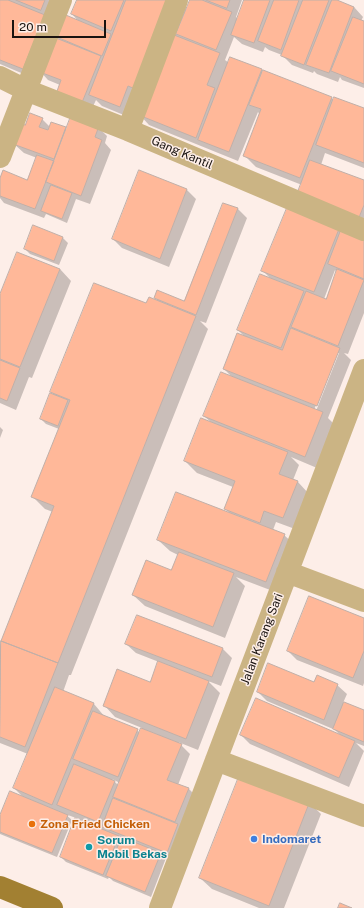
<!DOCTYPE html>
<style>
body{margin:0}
#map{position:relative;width:364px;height:908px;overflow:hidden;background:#fdeee8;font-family:"Public Sans",sans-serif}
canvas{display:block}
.scale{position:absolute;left:12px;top:20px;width:94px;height:18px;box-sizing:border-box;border:2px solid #191310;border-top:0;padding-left:5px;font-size:12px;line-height:14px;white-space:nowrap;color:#191310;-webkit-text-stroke:3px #fdeee8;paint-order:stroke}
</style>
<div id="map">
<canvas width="364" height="908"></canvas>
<div class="scale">20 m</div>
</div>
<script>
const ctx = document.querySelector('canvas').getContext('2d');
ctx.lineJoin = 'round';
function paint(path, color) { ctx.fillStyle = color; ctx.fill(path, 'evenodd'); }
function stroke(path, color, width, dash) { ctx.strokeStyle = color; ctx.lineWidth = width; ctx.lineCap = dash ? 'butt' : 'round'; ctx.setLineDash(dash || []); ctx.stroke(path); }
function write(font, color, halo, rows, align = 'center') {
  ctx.font = font + ' "Public Sans",sans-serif'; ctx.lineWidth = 3; ctx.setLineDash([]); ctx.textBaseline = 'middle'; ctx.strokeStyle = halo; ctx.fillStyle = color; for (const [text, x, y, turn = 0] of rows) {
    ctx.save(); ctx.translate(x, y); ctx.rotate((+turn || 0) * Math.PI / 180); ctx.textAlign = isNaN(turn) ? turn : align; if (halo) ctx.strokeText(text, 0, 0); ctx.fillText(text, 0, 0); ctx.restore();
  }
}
const shadow = new Path2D(`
 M0,0H57L33,78L0,64Z
 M78,0H182L181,2L187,9L191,0H242L236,17L238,19L245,0H334L354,7L363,17L361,21L364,22V88L342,80L340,77L338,82L317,74L314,71L313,73L292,65L282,55L269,50L265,47L263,52L242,44L234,37L225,60L229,63L261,70L263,72L331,98L334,100L364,109V168L325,153L321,165L364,181V227L302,185L256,167L245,156L260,115L258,112L238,161L149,125L138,113L131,118L102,106L96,100L90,113L60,85L48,80L39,70L53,35L79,22L72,14Z
 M42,119L50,127L52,123L67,129L98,127L107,136L105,143L111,150L90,204L76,199L67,223L46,214L44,218L4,203L0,198V181H28L37,158L24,153L14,144L26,126Z
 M187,190L196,199L169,267L122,248L113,239Z
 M224,204L238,209L247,218L206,323L200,321L208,329L71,675H69L63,692L94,704L105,717L137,730L140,733L142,728L115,717L104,705L150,683L159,662L136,653L126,644L223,649L232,658L221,686L208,681L220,693L198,750L178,742L190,754L178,785L189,789L198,798L176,862L166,858L151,897L113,881L109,877L108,879L66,862L61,857L76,818L65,814L72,820L57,857L0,834V818L23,797L14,788L28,754L0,743V646L53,512L45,509L32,496L59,429L46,424L41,419L55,396L51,392L147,305L160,303L155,298L184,302ZM112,779L120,783L119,786Z
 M287,209L364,240V313L348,354L344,353L351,360L328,418L334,424L317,468L291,457L299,465L293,480L298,482L309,494L295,529L276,522L273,530L284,535L296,546L278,593L236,577L245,586L225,638L145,606L133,595L172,571L178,555L170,551L158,540L231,514L225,509L233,487L197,473L185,461L213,424L204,416L232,377L224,369L245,337L238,330L271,279L262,270ZM335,270L337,272L326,300L324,299ZM337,353H339L316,411L314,410Z
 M34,226L63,238L68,243L59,265L30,254L25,249Z
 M60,269L71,281L32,378L29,377L16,410L0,403V297Z
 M0,427L3,430L0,438Z
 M364,619V683L363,686L297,660L288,651Z
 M315,683L337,685L347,694L343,703L364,711V746L356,743L364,751L349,787L250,744L241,735L341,736L333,728V729L267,701L258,692Z
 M309,802L321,814L284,908H259L212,889L200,878Z`);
const building = new Path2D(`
 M0,0H8L45,15L23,69L0,60Z
 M16,0H45L41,10Z
 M77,0H124L111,31L71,14Z
 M126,0H176L140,91L128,86L120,107L89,95Z
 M190,0H202L232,12L216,50L176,34Z
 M206,0H230L227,8Z
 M244,0H270L254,43L231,35Z
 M274,0H299L281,50L258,41Z
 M303,0H329L304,65L281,56Z
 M332,0H337L354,7L329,73L306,65Z
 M61,13L111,34L102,56L52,35Z
 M353,17L364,21V84L331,71Z
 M169,33L220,53L207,85L215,88L196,138L136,114Z
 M51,36L101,56L81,105L56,94L61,80L37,71Z
 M230,57L262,69L229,152L198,140Z
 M263,70L332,97L300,178L243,156L261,109L249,105Z
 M334,97L364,108V163L316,145Z
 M30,113L43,118L39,127L48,130L51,122L66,127L54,159L13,144L21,123L25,125Z
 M71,116L99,126L95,137L102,140L81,196L46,182Z
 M37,155L54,161L35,209L0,196V178L3,170L27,180Z
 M310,160L364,180V205L358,220L296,197Z
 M139,170L187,189L160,259L112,239Z
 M51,185L72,193L62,219L41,211Z
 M223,203L238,208L196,315L154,298L157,290L184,301Z
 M287,208L339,229L314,292L261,271Z
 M33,225L63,237L54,261L24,249Z
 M341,230L364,239V279L328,264Z
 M17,252L60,269L20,367L0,359V294Z
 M337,269L364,280L338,346L291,327L306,291L326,299Z
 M260,274L304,291L281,348L237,330Z
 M94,283L146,303L149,297L196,316L58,663L1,641L54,506L31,497L70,400L50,392Z
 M291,328L340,348L317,406L223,369L237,333L282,350Z
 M0,360L20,368L7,401L0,398Z
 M221,372L323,412L305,457L203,416Z
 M50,393L68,400L58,426L40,419Z
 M201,418L288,452L279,474L298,481L283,518L264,511L260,523L224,509L235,481L184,461Z
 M176,492L285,534L266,582L157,540Z
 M179,552L234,573L213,627L132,595L146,560L171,570Z
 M309,596L364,618V651L353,678L287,651Z
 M137,615L223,648L212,677L125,644Z
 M1,641L58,663L25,747L0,737Z
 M158,661L209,681L186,739L103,706L117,669L150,682Z
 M268,663L314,682L317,675L338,684L324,720L257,692Z
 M55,687L94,703L52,805L13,788Z
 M256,698L355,741L339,778L240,735Z
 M344,702L364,710V742L333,729Z
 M93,711L138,729L118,777L73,759Z
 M141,728L182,744L167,780L189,788L175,822L113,797Z
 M74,764L115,781L98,822L57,805Z
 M240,774L310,801L269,906L199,878Z
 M10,791L68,815L52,853L0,832V815Z
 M113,798L178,824L167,853L102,827Z
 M75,818L119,836L103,875L60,857Z
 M122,837L161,853L145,892L106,876Z
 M340,903L352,908H338Z`);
const minor = new Path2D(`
 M0,77L26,90L128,130L364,230
 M128,130L177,0
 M0,157L61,0
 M287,572L364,601
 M216,760L364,816
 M160,908L364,370`);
const major = new Path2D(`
 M0,887L52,908`);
const markers = [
 [32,824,4,"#e8710a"],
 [254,839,4,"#3f7fe0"],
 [89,847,4,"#0f9aa8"]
];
const streetNames = [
 ["Gang Kantil",182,153,23],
 ["Jalan Karang Sari",262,639,-69]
];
const foodNames = [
 ["Zona Fried Chicken",40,824]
];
const shopNames = [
 ["Indomaret",262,839]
];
const cultureNames = [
 ["Sorum",97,840],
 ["Mobil Bekas",97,854]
];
paint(shadow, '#0003');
paint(building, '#ffb899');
stroke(building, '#c0afa8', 1);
stroke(minor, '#cbb484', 22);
stroke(major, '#a28032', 22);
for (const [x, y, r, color] of markers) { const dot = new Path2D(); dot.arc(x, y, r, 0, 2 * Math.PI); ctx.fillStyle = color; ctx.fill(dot); stroke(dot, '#fdeee8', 1.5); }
write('12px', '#191310', '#fdeee8', streetNames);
write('bold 12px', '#c56008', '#fdeee8', foodNames, 'left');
write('bold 12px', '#366cbe', '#fdeee8', shopNames, 'left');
write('bold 12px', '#0d838f', '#fdeee8', cultureNames, 'left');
</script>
